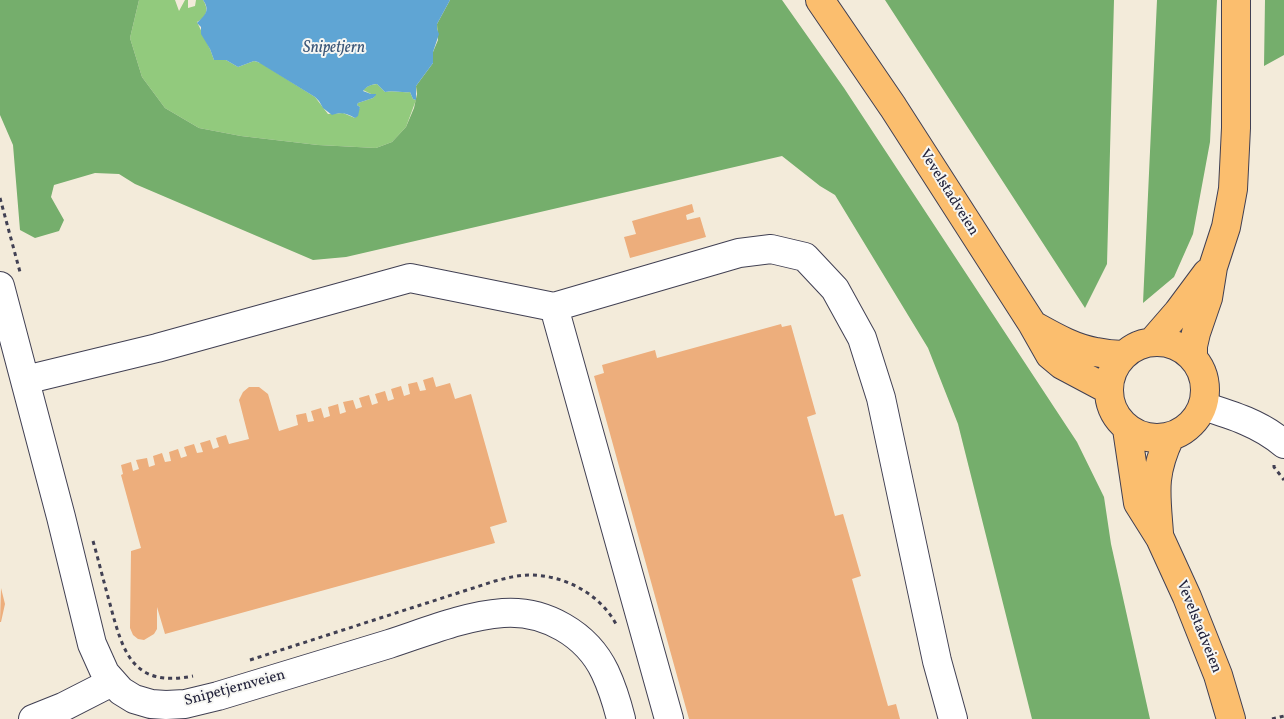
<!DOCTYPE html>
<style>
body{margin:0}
canvas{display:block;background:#f3ebda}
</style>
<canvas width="1284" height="719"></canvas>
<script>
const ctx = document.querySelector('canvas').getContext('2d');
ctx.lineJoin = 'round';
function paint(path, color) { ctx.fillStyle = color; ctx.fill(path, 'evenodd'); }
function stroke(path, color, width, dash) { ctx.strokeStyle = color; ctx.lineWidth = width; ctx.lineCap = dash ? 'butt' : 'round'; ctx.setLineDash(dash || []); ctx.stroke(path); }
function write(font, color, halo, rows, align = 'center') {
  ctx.font = font + ' Vollkorn,serif'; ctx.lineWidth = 4; ctx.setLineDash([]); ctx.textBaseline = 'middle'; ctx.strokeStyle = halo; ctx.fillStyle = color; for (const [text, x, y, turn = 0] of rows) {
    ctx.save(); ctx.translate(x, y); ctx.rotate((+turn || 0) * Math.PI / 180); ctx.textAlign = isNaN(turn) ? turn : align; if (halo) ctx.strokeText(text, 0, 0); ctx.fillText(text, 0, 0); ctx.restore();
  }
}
const green = new Path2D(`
 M139,0H175L179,11L185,0H188V8L195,6L196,0H203C209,9 207,17 197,22L210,49L214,60H226L238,67L254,61L261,63L315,97L328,114L343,113L355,118L360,107L357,105L358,103L373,98L376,94H371L363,90C367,86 372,84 377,84L385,92C394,90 401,93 410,92L413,99L416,100L406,127L392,142L376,148L318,145L241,136L199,128L165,108L142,77L130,38Z`);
const forest = new Path2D(`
 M0,0H139L130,38L142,77L165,108L199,128L241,136L318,145L376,148L392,142L406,127L414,108L417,94L416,86L433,63V52L438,40L437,24L450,0H782L844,88L1077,442L1104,497L1111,544L1150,719H1032L958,424L928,348L835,195L820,186L782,156L346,257L313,260L135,184L119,174L95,173L54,185L51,197L64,220L59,231L35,238L20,230L13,145L0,115Z
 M885,0H1114L1107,264L1085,308Z
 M1157,0H1217L1210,142L1193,234L1174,277L1143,303Z
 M1265,0H1284V55L1264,66Z`);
const water = new Path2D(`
 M203,0H450L437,24V29L439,34L433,52V63L416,86V100L413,99L410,92C401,93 394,90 385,92L377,84C372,84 367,86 363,91L371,94H376V95L373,98L358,103L357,105L360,107L358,116L355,118C347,113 340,112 332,115L323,108L319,101L315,97L258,62L254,61L238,67L226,60H214L210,49L201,34V27L197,23C204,16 211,11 203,0Z`);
const building = new Path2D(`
 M692,204L694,212L686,215L687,220L700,217L706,237L630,258L624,237L636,234L632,221Z
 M781,324L782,327L791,325L816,414L807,417L835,516L843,514L861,576L852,579L888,706L896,704L900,719H689L594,376L604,373L602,365L655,350L657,358Z
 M433,377L436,387L450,383L455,399L471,394L507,522L490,527L495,543L165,634L157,607V629L154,634L144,640L138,639L133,635L130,628L131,551L141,548L121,475L123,474L121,465L131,462L133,471L139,469L136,460L147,458L149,467L155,465L153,456L162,453L165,462L171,461L169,452L178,449L181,458L187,456L184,447L194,444L197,453L203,452L200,443L210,440L213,449L219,447L216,438L226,435L229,444L249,439L239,400L243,392L249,387H259L268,394L279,431L298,425L296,415L306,413L308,422L314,421L311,411L321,408L324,418L330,416L328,407L338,404L340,414L346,412L343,402L353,400L356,409L362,407L359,398L369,395L372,405L378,403L375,394L385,391L388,401L394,399L391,389L401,386L404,396L410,394L408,384L417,382L420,391L426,390L423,380Z
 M1,588L5,604L1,622H0Z`);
const path = new Path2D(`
 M0,198L20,272
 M1274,465V467L1284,480
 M93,541C99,562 104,583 110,604C123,653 133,688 193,676
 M250,660L495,581C507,578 518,575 530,575C564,575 601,594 617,626
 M1272,719L1284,716`);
const minor = new Path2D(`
 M0,286L61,517L92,644L105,673L121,691L134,699L151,704L166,705L185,704L218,696C275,679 332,661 389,644C426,632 464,616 503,613C545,610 587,634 605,672C612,687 617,703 621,719
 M554,307L669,719
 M25,380L157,348L410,278L554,307L739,253L771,249L805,257L835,289L862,338L881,398L937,661L953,719
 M1203,406C1232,415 1261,424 1284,444
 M33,719L63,707L112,682`);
const major = new Path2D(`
 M820,0L893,107L1033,325L1050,355L1062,365L1109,390
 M1033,325C1053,336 1073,348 1096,352C1105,354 1114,355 1124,355
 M1109 390a48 48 0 1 1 96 0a48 48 0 1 1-96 0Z
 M1152,342L1178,312L1207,273
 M1193,358V346L1196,333L1208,298L1213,267L1226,227L1233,189L1236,128V0
 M1127,429L1138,503L1160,538L1187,597L1218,675L1231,719
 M1159,533C1156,493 1152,475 1170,437`);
const streetNames = [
 ["Vevelstadveien",948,193,58],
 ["Vevelstadveien",1198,627,68],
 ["Snipetjernveien",235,689,-15]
];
const waterNames = [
 ["Snipetjern",334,49]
];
paint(green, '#92ca7d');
paint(forest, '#75ae6c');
paint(water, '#5fa5d4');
paint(building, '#edae7c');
stroke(minor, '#414053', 30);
stroke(major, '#414053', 30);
stroke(path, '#414053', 3, [4, 4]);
stroke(minor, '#fff', 28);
stroke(major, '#fbbe6e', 28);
write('15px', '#22223b', '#f6f6f2', streetNames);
write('italic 16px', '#3a5678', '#f6f6f2', waterNames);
</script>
